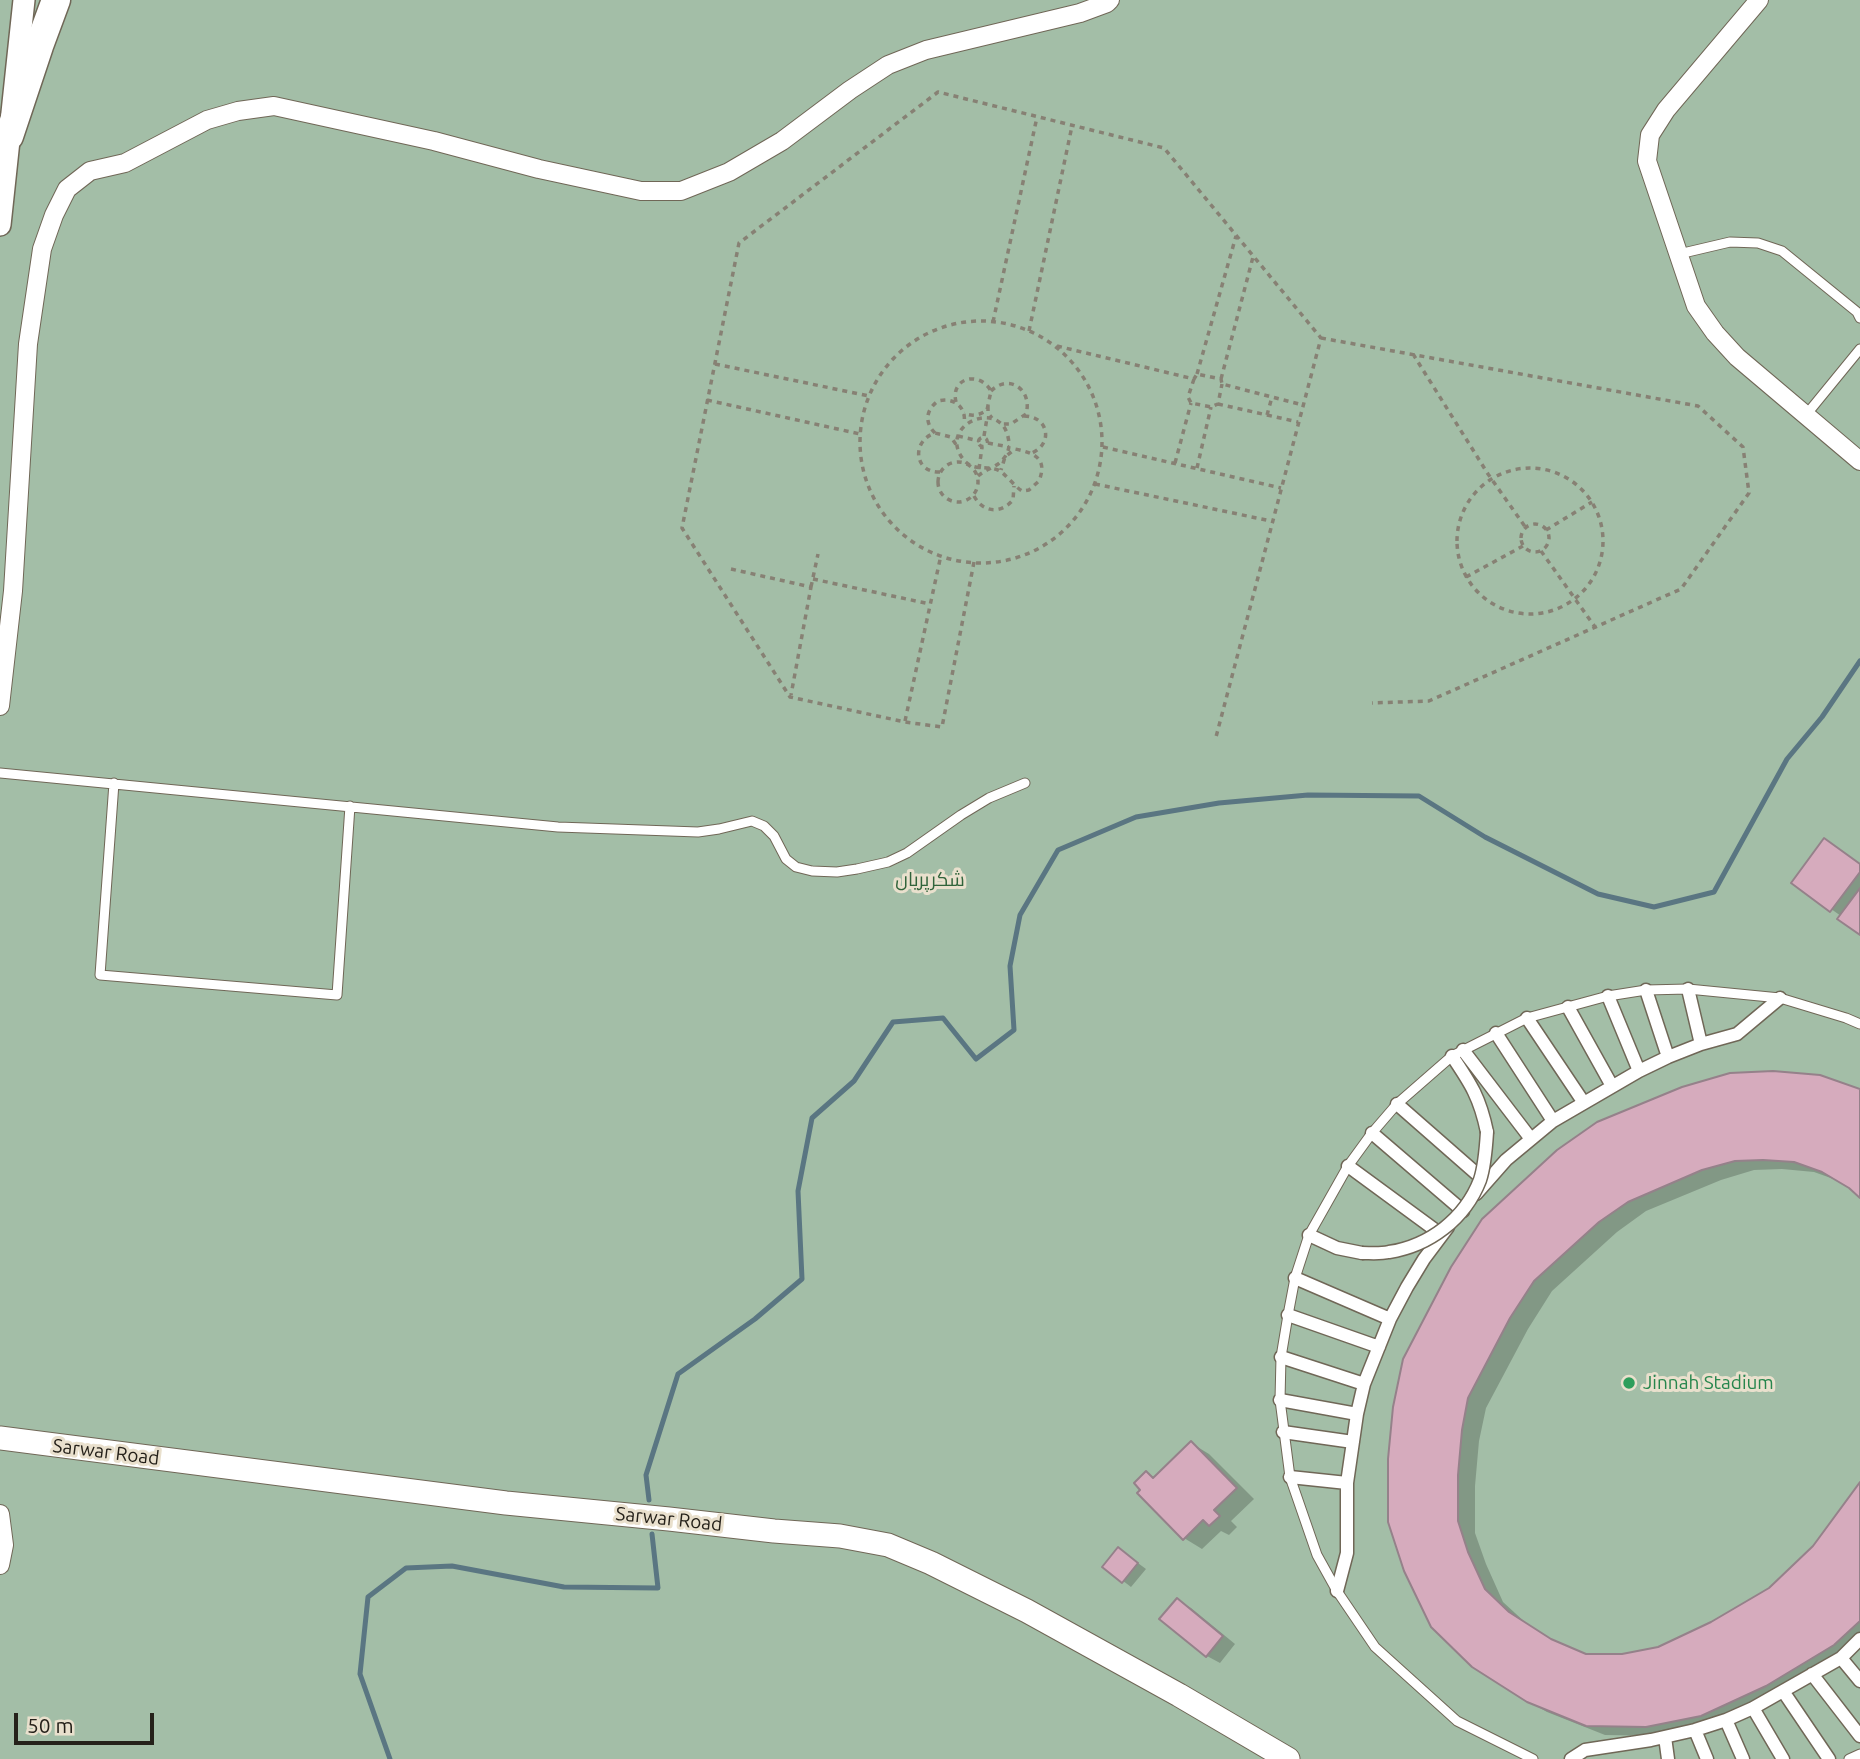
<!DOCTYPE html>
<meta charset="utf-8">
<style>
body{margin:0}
#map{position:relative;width:1860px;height:1759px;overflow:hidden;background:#e9e0cd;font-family:Ubuntu,sans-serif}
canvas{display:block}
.scale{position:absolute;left:14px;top:1713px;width:140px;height:32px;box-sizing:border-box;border:4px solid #25211a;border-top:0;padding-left:9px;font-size:21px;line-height:24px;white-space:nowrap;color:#25211a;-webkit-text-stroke:5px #e9e0cd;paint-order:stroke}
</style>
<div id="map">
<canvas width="1860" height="1759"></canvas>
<div class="scale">50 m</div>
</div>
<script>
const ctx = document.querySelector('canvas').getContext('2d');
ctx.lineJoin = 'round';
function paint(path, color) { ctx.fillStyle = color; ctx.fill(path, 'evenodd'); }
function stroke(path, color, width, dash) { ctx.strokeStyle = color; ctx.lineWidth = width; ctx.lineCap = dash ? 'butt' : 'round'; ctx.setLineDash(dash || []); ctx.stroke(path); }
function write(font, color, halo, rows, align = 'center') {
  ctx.font = font + ' Ubuntu,Cairo,sans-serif'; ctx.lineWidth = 6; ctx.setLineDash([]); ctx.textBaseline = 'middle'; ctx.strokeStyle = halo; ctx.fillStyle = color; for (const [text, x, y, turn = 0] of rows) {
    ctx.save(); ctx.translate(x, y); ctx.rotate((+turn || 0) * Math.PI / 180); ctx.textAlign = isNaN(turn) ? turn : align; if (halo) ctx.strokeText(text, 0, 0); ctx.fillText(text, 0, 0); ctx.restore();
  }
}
const green = new Path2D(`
 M0,0H1860V1759H0Z`);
const shadow = new Path2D(`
 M1825,840L1860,864V933L1841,916L1793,882Z
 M1860,1091V1195L1842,1182L1814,1172L1782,1169L1754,1170L1721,1180L1646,1211L1617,1232L1552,1291L1528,1329L1486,1408L1479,1441L1475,1486V1533L1486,1564L1503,1602L1527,1624L1556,1643L1586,1655L1622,1656L1659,1648L1712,1624L1770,1589L1814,1548L1860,1485V1648L1785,1696L1665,1736L1605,1735L1547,1712L1528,1701L1390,1459L1452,1268Z
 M1191,1443L1209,1454L1254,1499L1231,1521L1237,1527L1229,1535L1221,1531L1202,1549L1184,1538L1147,1473L1156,1478Z
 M1119,1549L1146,1569L1131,1587L1105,1567Z
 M1177,1600L1191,1608L1235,1644L1220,1663L1207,1656Z`);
const stream = new Path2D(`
 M649,1500L646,1475L678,1374L755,1319L802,1279L798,1191L812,1118L854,1081L893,1022L943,1018L976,1059L1014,1030L1010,966L1020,915L1058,850L1136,817L1219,803L1308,795L1419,796L1485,837L1598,894L1654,907L1714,892L1787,759L1822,717L1860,661
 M390,1759L360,1674L368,1597L406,1568L452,1566L564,1587L658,1588L652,1534`);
const building = new Path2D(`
 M1824,838L1860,864V872L1830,912L1791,883Z
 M1860,888V935L1837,919Z
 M1773,1071L1820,1075L1860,1089V1198L1849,1188L1822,1172L1794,1162L1763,1160L1735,1161L1702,1170L1628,1202L1599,1222L1534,1281L1510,1318L1468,1398L1462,1430L1458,1475V1521L1468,1552L1485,1589L1509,1612L1551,1639L1586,1654H1622L1658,1647L1711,1622L1769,1588L1813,1546L1860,1482V1621L1834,1645L1766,1686L1701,1716L1646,1727L1586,1726L1527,1702L1472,1667L1431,1627L1404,1571L1388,1522V1459L1393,1407L1403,1359L1451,1267L1482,1219L1557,1150L1597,1122L1682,1087L1730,1073Z
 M1191,1441L1237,1488L1214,1510L1220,1516L1209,1526L1203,1520L1183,1540L1137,1493L1140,1490L1134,1483L1146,1471L1153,1478Z
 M1118,1547L1138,1563L1122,1583L1102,1567Z
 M1177,1598L1223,1636L1206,1657L1159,1619Z`);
const path = new Path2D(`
 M860 442a121 121 0 1 1 242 0a121 121 0 1 1-242 0Z
 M993,322L1037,117
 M1029,331L1072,126
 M1321,338L1698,406L1743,447L1749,493L1681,589L1429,701L1372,703
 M1057,346L1194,379L1197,374L1221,379L1222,384L1303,405
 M1413,354L1488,474L1526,528
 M715,364L869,396
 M1197,374L1236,236
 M1194,379L1188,397L1191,403L1211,407L1218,404L1222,384
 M1221,379L1253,257
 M991,391C1009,373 1033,390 1026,414L1011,424H1002
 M707,400L860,434
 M956,402C950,378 979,370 991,391L987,410C980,415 972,417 964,413
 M1218,404L1267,415L1272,397
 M988,406V413L992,418
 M1267,415L1298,422
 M1024,416C1048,416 1054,443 1032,453
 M935,433C924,422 926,410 938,401C954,397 967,407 964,424
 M958,436L979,441
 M984,436L987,418
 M978.5 442a4.5 4.5 0 1 1 9 0a4.5 4.5 0 1 1-9 0Z
 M988,443L1009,447
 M1103,447L1281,488
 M938 482a20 20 0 1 1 40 0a20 20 0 1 1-40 0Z
 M1175,463L1191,403
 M1457 541a73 73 0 1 1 146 0a73 73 0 1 1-146 0Z
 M1197,468L1211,407
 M979,469L982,447
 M940,472C914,473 911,441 935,433L951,437L957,446
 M978,476C986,469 998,467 1004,458C1009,452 1010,445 1008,437C1000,398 937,425 963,459C973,472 985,465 998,470C1004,472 1014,486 1022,491L1029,490L1039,481C1048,458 1034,453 1015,449L1005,457L1001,470
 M1095,484L1271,521
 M974,496C983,513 1001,514 1013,500L1014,486
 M1521 538a14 14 0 1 1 28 0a14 14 0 1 1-28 0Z
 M1546,530L1592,502
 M1541,551L1595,627
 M974,562L942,727L905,722L790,697L682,528L739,243L938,92L1164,148L1321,338L1216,737
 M731,569L811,587L791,695
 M1466,577L1523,546
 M813,579L930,604
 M811,587L818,554
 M905,721L941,555`);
const service = new Path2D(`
 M1679,254L1730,242L1758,243L1782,251L1857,312L1860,318
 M1806,415L1860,349
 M0,773L558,827L698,832L719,829L752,821L764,826L774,836L786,859L796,867L812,871L837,872L857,869L888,862L907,853L961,815L989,798L1025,783
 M114,783L100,975L337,995L350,806
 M1533,1759L1457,1721L1375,1647L1337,1591L1317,1555L1290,1477L1280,1400L1281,1357L1288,1315L1295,1278L1309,1235L1348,1166L1372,1133L1397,1104L1452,1056L1527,1018L1608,996L1646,990L1688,989L1780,998L1846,1018L1860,1024
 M1849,1759L1860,1754`);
const pedestrian = new Path2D(`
 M1688,989L1701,1044
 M1646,990L1668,1057
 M1608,996L1639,1071
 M1568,1007L1612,1086
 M1527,1018L1584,1103
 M1496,1033L1553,1121
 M1463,1050L1531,1139
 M1452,1056C1471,1084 1480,1098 1487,1132
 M1397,1104L1486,1182
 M1372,1133L1463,1211
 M1348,1166L1442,1235
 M1476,1194L1506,1160L1553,1121L1639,1071L1668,1057L1701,1044L1737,1034L1780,998
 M1309,1235L1337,1248L1362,1253
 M1295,1278L1390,1319
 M1288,1315L1379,1347
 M1281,1357L1364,1384
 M1280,1400L1357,1414
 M1283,1432L1353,1442
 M1290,1477L1347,1483
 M1337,1591L1347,1553V1483L1357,1414L1364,1384L1390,1319L1407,1287L1424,1259L1448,1227
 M1841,1658L1860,1681
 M1812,1674L1860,1736
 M1783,1691L1829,1759
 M1753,1708L1783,1759
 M1726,1720L1743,1759
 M1695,1730L1707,1759
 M1665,1737L1668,1759
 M1571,1759L1585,1750L1651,1740L1695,1730L1726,1720L1753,1708L1841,1658L1860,1639`);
const minor = new Path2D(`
 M1759,0L1666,110L1650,135L1647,161L1696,306L1715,333L1737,357L1860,461
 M0,706L13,591L28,344L42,249L54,215L67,189L90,171L125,163L207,120L238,111L274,106L434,141L539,169L641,191H681L729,172L782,141L850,90L888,65L926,50L1080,13L1107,3L1110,0
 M0,1514L4,1545L0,1565`);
const tertiary = new Path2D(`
 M0,225L24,0`);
const secondary = new Path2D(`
 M0,1438L506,1503L669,1519L774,1531L840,1536L888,1545L931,1563L1027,1611L1179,1695L1288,1759`);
const trunk = new Path2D(`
 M9,136L39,46L56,0`);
const pedestrianBridge = new Path2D(`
 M1362,1253C1371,1253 1380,1254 1389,1252C1429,1246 1465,1219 1480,1180C1485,1165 1486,1148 1487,1132`);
const markers = [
 [1629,1383,7,"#2e9e5b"]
];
const parkNames = [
 ["شکرپریاں",930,880]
];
const leisureNames = [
 ["Jinnah Stadium",1643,1383]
];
const streetNames = [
 ["Sarwar Road",106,1452,7],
 ["Sarwar Road",669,1519,6]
];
paint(green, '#a3bea7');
paint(shadow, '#0003');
stroke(stream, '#5a7682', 5);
paint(building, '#d6abbd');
stroke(building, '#95818a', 2);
stroke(service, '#706757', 11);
stroke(pedestrian, '#706757', 15);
stroke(minor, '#706757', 20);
stroke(tertiary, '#706757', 24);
stroke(secondary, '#706757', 25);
stroke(trunk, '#706757', 31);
stroke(path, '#878174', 3.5, [5, 5]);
stroke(service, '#fff', 9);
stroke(pedestrian, '#fff', 12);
stroke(minor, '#fff', 18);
stroke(tertiary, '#fff', 21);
stroke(secondary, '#fff', 23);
stroke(trunk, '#fff', 28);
stroke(pedestrianBridge, '#706757', 15, []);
stroke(pedestrianBridge, '#fff', 12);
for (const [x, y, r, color] of markers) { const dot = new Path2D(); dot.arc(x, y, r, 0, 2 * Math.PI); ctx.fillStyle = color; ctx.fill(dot); stroke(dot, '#e9e0cd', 2.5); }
write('19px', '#31643b', '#e9e0cd', parkNames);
write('19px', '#27864d', '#e9e0cd', leisureNames, 'left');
write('19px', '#25211a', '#e9e0cd', streetNames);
</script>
